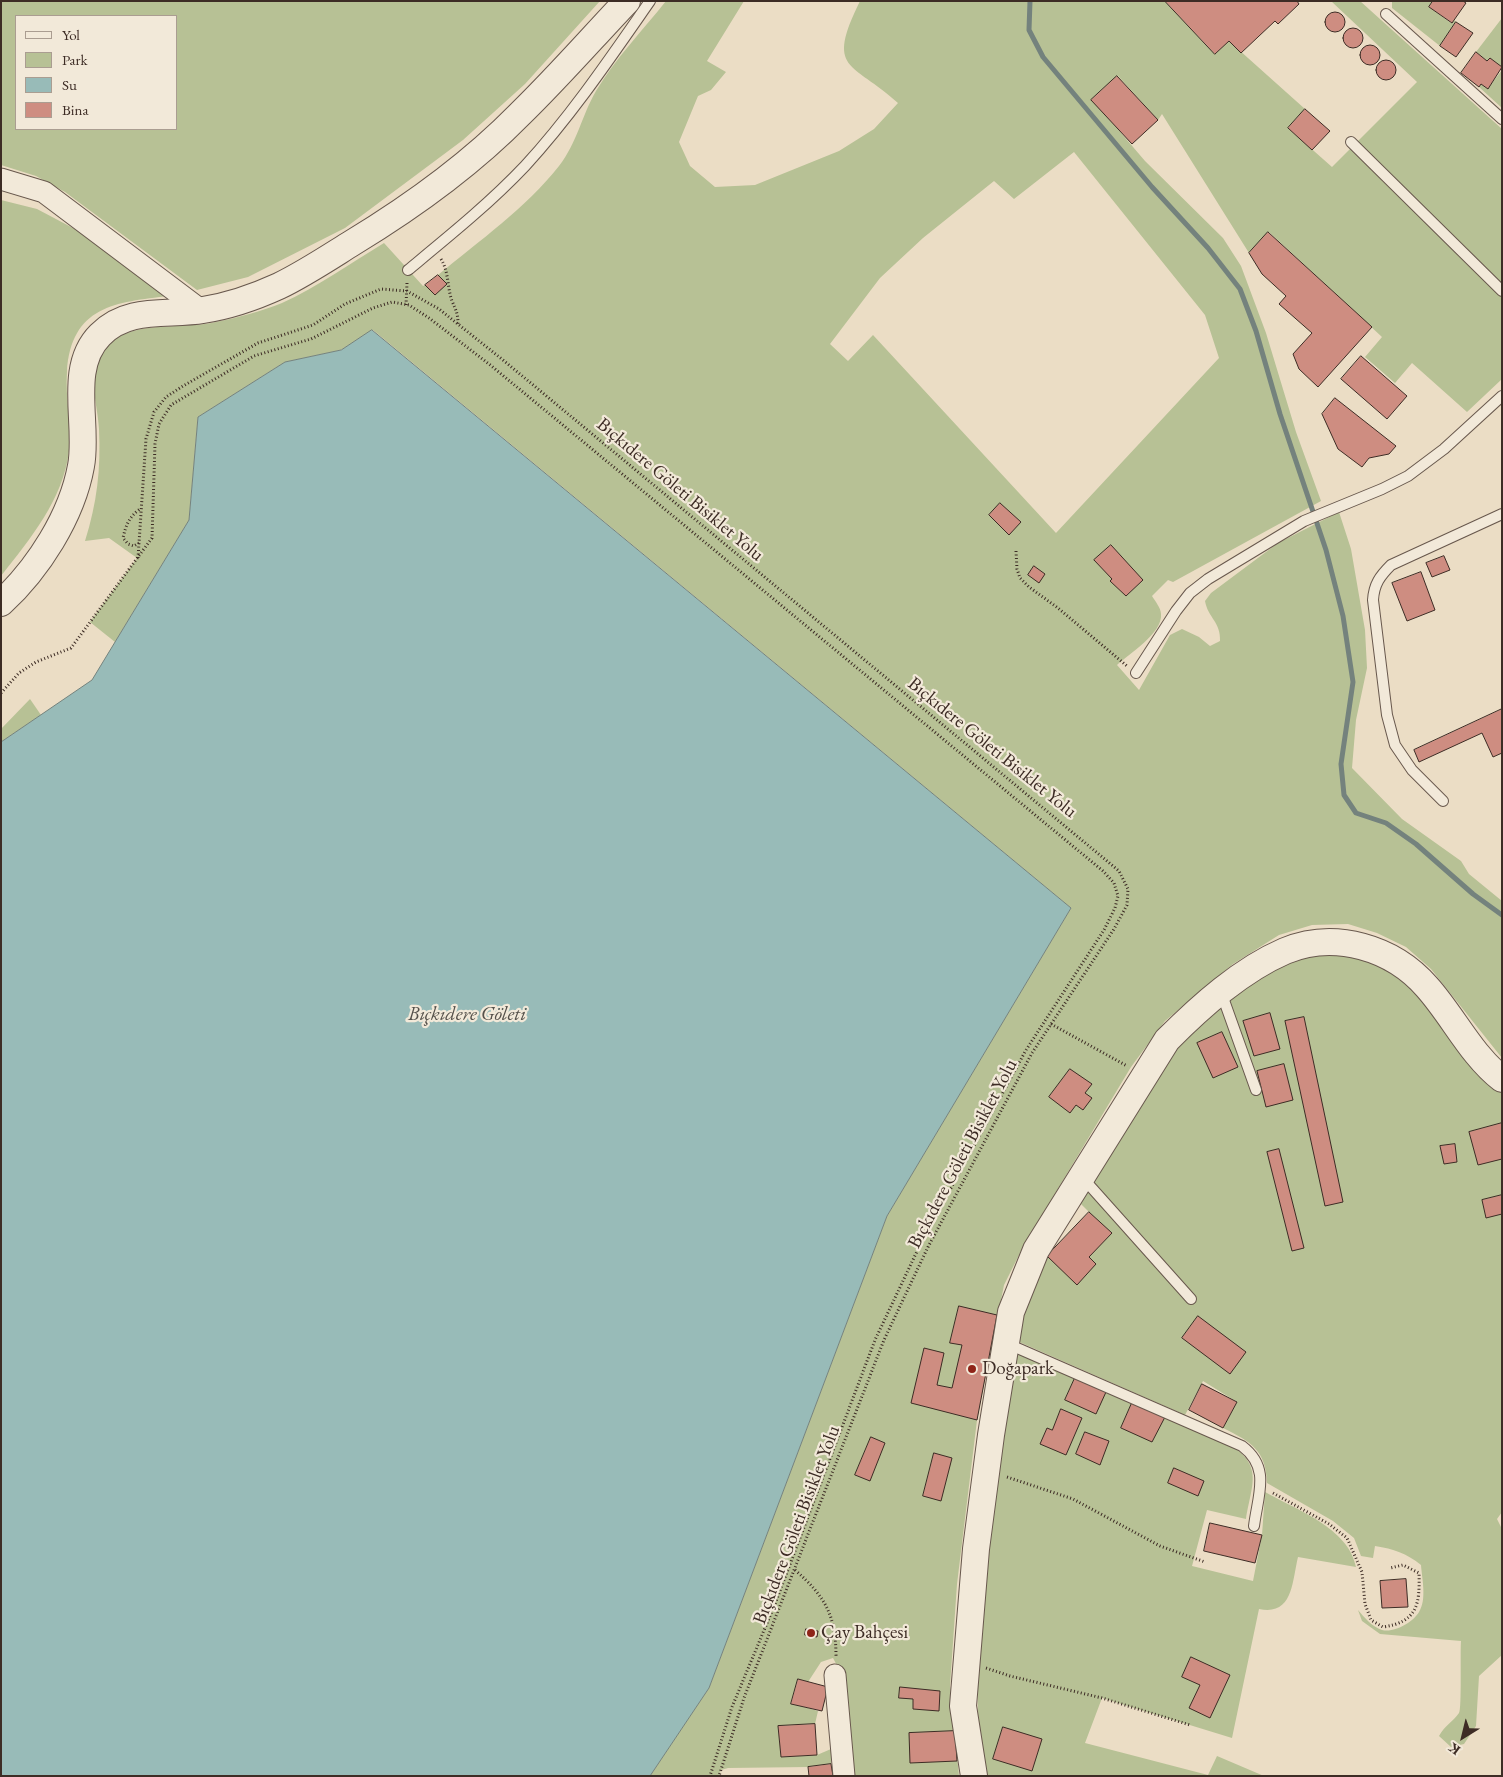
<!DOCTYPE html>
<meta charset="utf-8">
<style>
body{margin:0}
#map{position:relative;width:1503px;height:1777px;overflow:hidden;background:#ebddc5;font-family:"EB Garamond",serif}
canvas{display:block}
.frame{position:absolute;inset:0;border:2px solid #3d2c25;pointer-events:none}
.legend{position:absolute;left:15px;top:15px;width:162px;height:115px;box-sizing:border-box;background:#f2e9d9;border:1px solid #aa9d91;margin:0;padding:6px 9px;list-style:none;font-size:15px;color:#3d2c25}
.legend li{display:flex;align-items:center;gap:10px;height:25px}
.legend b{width:25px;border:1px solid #aa9d91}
.north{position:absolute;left:1438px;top:1712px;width:50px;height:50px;-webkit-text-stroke:4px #f2e9d9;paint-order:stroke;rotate:216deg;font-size:14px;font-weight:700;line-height:20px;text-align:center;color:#3d2c25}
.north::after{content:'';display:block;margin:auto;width:18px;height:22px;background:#3d2c25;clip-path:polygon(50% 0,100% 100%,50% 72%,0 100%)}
</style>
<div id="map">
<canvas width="1503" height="1777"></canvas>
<div class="frame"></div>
<ul class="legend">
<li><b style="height:6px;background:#f2e9d9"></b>Yol</li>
<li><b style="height:14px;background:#b7c195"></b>Park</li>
<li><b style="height:14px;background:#98bbb8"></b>Su</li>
<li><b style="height:14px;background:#ce8d81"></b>Bina</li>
</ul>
<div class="north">K</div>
</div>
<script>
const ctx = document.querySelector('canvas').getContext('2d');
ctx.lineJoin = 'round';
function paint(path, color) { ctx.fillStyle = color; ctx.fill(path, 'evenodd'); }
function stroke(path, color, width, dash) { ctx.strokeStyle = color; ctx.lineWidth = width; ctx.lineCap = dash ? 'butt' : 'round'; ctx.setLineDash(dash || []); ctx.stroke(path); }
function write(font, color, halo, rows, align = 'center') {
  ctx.font = font + ' "EB Garamond",serif'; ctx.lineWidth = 4.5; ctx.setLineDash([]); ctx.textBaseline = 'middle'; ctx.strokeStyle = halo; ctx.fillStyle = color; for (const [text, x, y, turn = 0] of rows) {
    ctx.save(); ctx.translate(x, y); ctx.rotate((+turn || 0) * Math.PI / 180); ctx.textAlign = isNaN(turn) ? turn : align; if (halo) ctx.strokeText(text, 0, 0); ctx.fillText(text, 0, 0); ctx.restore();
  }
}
const green = new Path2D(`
 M1,1H600L525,84L463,140L345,228L248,277L197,290L65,192L36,176L1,165ZM16,16H176V129H16Z
 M666,1H744L707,61L726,72L711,90L698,96L679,142L690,166L715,187L755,185L839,151L874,129L898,103C852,61 825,72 860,1H1165L1215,54L1229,41L1305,109L1288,128L1332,167L1417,82L1331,1H1360L1502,129V379L1467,412L1412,363L1395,383L1365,357L1382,337L1269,232L1249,253L1162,114L1158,120L1118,76L1092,99L1145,161L1223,238L1241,266L1266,333L1296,432L1321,501L1173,582L1168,580L1152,596C1155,601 1161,608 1161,614C1163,633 1129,654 1117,665L1139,690L1170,635L1182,629L1199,637L1210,646L1220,641C1221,622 1208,618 1205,601L1211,593L1278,543L1339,512L1351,549L1365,630L1367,668L1356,720L1352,768L1402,819L1461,861L1469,874L1502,901V1058L1431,969L1406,947L1377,933L1348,924L1312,925L1279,935L1233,964L1165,1021L1131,1067L1023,1247L1004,1285L977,1420L957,1584L950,1686L959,1776H850L842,1675L833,1658L821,1662L808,1682L798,1679L791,1703L818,1711L815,1724L778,1726L781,1757L817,1755L831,1749V1764L808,1767L728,1768L721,1770L719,1776H650L709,1688L887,1216L1071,908L373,330L341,350L285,362L198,417L189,520L115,642L90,622L137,558L109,538L85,541C97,503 101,469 99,429C98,407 89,382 97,361C115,316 178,331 216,322C237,318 262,311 282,303C317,287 351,263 384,243L423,286L425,285L435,295L446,284L438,275C479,241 526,208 559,166C577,143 582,115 596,91C615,59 643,30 666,1ZM1074,152L1205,315L1219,358L1056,533L873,335L848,361L830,344L880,278L923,238L994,181L1014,199Z
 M1392,1H1433L1429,7L1451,23L1454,20L1456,22L1440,46L1392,8Z
 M1502,18V67L1490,58L1487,61L1476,52Z
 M1502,70V108L1479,87L1481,84L1488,88Z
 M1,200L37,209L90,237L169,296C116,302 71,306 67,372C65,398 72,425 69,451C63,500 30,539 1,576Z
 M30,699L41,715L1,742V729Z
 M1361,954L1413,985L1502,1092V1512L1497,1519L1502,1529V1655L1479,1676L1476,1726L1464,1744L1451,1747L1439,1736C1445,1725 1453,1722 1459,1713C1462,1709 1460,1651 1461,1641L1380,1634L1362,1621L1358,1610C1364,1617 1372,1627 1382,1630C1395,1633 1413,1622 1419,1612C1427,1599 1422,1579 1421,1565C1406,1553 1394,1549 1375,1546L1373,1558L1361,1556L1354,1538L1333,1521L1267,1483C1266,1450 1251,1442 1223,1428L1237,1402L1203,1381L1185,1415L1017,1341L1026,1305L1047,1256L1089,1212L1080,1203L1175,1049L1241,989L1280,965L1304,955Z
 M1015,1353L1228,1443C1264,1466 1252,1483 1246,1519L1207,1510L1192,1566L1253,1581L1262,1535L1265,1492C1295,1509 1349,1528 1356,1567L1298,1557C1292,1582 1293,1616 1259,1609L1232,1738L1102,1698L1085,1743L1208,1775L1217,1756L1264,1776H985C973,1714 978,1648 984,1586C992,1508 1004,1430 1015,1353Z`);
const water = new Path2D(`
 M372,330L1071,908L887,1216L709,1688L650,1776H1V742L92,680L189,520L198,417L285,362L341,350Z`);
const stream = new Path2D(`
 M1030,1L1029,30L1043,57L1152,187L1208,248L1240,289L1256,331L1280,414L1326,550L1343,616L1353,682L1341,764L1344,795L1356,813L1386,823L1416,844L1473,894L1502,915`);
const building = new Path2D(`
 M1165,1H1297L1299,4L1278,24L1275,21L1241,53L1229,41L1215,54Z
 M1433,1H1463L1466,3L1452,23L1429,7Z
 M1325 22a10 10 0 1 1 20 0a10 10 0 1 1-20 0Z
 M1456,22L1473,33L1456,57L1440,46Z
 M1343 38a10 10 0 1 1 20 0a10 10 0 1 1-20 0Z
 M1360 55a10 10 0 1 1 20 0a10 10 0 1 1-20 0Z
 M1476,52L1487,61L1490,58L1502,67L1488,89L1481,84L1479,87L1461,73Z
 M1376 70a10 10 0 1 1 20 0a10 10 0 1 1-20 0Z
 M1117,76L1158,120L1132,144L1091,100Z
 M1305,109L1330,131L1312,150L1288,128Z
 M1268,232L1372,327L1318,387L1299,369L1293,354L1312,333L1279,304L1286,296L1262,274L1249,253Z
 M438,275L447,284L435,295L425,285Z
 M1361,356L1407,396L1387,419L1341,379Z
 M1335,398L1396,446L1389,454L1369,458L1362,467L1338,449L1322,414Z
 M1000,503L1021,522L1009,535L989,515Z
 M1111,545L1143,580L1126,596L1110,581L1112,579L1094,560Z
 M1444,556L1450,570L1432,577L1426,563Z
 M1034,566L1045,574L1039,583L1028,575Z
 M1421,572L1435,610L1407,621L1392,583Z
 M1502,709V753L1493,757L1482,733L1419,762L1414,750Z
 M1270,1013L1280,1049L1254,1056L1243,1021Z
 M1304,1017L1343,1202L1325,1206L1285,1021Z
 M1222,1032L1238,1067L1213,1078L1197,1043Z
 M1284,1064L1293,1100L1266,1107L1257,1071Z
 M1070,1069L1092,1084L1085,1093L1092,1098L1083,1110L1076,1105L1070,1113L1049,1097Z
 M1502,1123V1159L1478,1165L1469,1132Z
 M1455,1144L1457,1162L1444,1164L1440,1146Z
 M1279,1149L1304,1248L1292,1251L1267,1152Z
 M1502,1195V1214L1486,1218L1482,1200Z
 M1089,1212L1112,1233L1089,1257L1096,1264L1077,1285L1047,1256Z
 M959,1306L997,1315L977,1420L911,1403L924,1348L944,1353L937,1385L952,1388L962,1345L950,1343Z
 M1198,1316L1246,1352L1230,1374L1182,1338Z
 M1075,1378L1106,1392L1096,1414L1065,1400Z
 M1202,1384L1237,1402L1223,1428L1189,1410Z
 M1132,1403L1165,1417L1152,1442L1121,1428Z
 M1061,1409L1082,1418L1066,1455L1040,1444L1047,1428L1052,1430Z
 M1085,1432L1109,1441L1100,1465L1076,1454Z
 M871,1437L885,1443L870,1481L855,1475Z
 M934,1453L952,1458L941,1501L923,1496Z
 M1174,1468L1204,1481L1198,1496L1168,1483Z
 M1210,1523L1262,1535L1255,1563L1204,1551Z
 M1406,1579L1408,1607L1382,1608L1380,1581Z
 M806,1629L818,1631L817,1637L805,1635Z
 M1191,1657L1230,1675L1210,1718L1189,1708L1200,1685L1182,1677Z
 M798,1679L828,1687L822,1711L791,1704Z
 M900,1687L940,1691L939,1711L913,1709V1699L899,1698Z
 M815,1724L817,1755L781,1757L778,1726Z
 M1003,1727L1042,1739L1032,1771L993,1759Z
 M955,1731L957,1761L910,1763L909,1733Z
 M831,1764L833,1776H809L808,1767Z`);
const path = new Path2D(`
 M441,259C449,272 447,287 452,301C456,310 458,314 458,324
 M406,305L407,283
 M139,543L134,546L128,544L123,538C126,525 129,517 140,509
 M1016,551L1017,569L1020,578L1029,587L1058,608L1127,666
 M138,558L146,439L154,412L166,397L183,386L258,343L313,325L345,304L381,289L407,291L439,309L503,360L1107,861L1119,871L1128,889L1127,905L1114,929L1032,1053L928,1247L884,1340L744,1698L719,1776
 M1,693L19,673L36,662L71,648L152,538L155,444L159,424L171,405L254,356L311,339L373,308L392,302L409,305L429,318L489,364L1103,871L1114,883L1118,896L1115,908L1104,930L1026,1050L920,1245L875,1340L775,1604L732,1707L710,1776
 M1051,1024L1127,1066
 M1007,1477L1073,1499L1160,1546L1205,1562
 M1273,1493L1329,1524L1347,1538L1362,1572L1365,1604L1371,1620L1383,1627C1417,1622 1420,1605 1419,1573L1403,1565L1390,1568
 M795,1570C826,1597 836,1616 836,1657
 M986,1668L1010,1676L1102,1698L1190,1725`);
const service = new Path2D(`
 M1386,14L1502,119
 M1351,142L1502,291
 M408,270C448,237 489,204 525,166C571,116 611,57 650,1
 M1136,673L1176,611L1190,593L1208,579L1304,521L1382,489L1408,476L1444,449L1502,396
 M1443,801L1412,770L1395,745L1387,715L1373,600C1374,584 1380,576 1391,565L1502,514
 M1221,992L1256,1090
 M1082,1177L1191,1299
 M1008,1344L1242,1446C1271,1468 1258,1494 1254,1526`);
const minor = new Path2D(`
 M1,179L44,192L202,311
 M835,1675L844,1776`);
const tertiary = new Path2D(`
 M1,603C38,569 72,516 81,466C89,425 67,368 100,335C128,306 168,316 203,310C229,306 255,297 279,286C304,274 328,258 352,243C413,206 470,165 520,114C557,78 591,39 627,1
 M974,1776L963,1706L976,1549L991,1435L1011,1312L1036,1250L1167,1040C1201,1006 1241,970 1285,951C1335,930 1393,948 1427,987C1453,1016 1471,1055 1502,1079`);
const markers = [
 [972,1369,5,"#8f2418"],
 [811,1633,5,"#8f2418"]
];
const streetNames = [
 ["Bıçkıdere Göleti Bisiklet Yolu",680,490,40],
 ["Bıçkıdere Göleti Bisiklet Yolu",992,748,39],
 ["Bıçkıdere Göleti Bisiklet Yolu",963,1154,-62],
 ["Bıçkıdere Göleti Bisiklet Yolu",797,1525,-69]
];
const poiNames = [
 ["Doğapark",982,1369],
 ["Çay Bahçesi",821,1633]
];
const waterNames = [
 ["Bıçkıdere Göleti",467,1015]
];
paint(green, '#b7c195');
paint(water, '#98bbb8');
stroke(water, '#74827d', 1);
stroke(stream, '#74827d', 5);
paint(building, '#ce8d81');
stroke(building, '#3d2c25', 1);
stroke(service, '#68584d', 12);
stroke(minor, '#68584d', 23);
stroke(tertiary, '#68584d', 28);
stroke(path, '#3d2c25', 3, [1, 2.5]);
stroke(service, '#f2e9d9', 10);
stroke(minor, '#f2e9d9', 21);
stroke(tertiary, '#f2e9d9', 26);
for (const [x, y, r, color] of markers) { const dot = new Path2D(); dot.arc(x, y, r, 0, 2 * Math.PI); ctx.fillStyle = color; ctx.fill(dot); stroke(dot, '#f2e9d9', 2); }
write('19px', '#3d2c25', '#f2e9d9', streetNames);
write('19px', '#3d2c25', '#f2e9d9', poiNames, 'left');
write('italic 20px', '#54504a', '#f2e9d9', waterNames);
</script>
